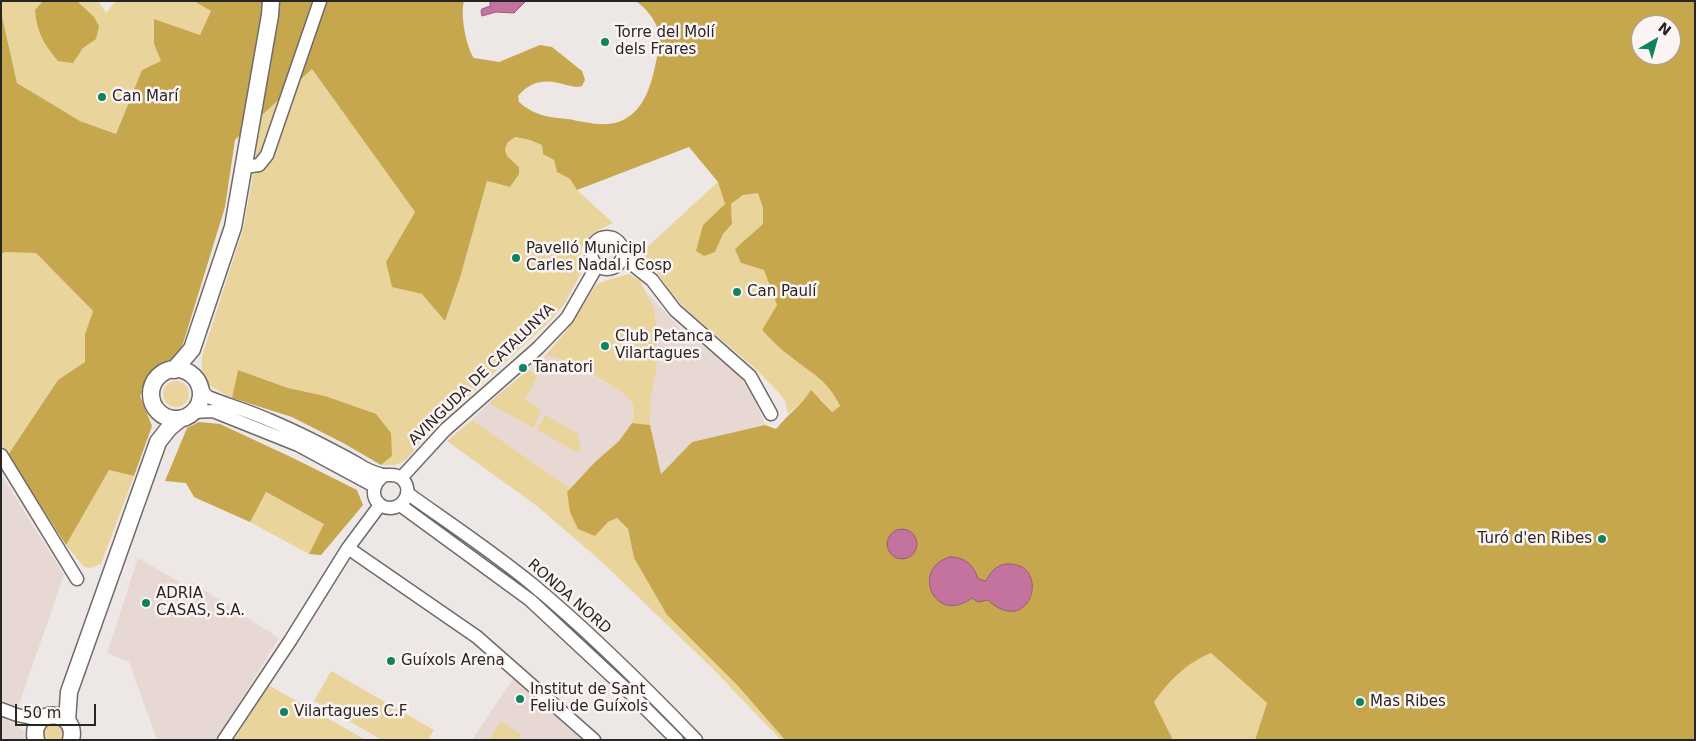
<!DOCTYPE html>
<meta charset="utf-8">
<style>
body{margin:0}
#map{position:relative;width:1696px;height:741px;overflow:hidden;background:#ede7e5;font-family:"DejaVu Sans",sans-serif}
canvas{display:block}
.frame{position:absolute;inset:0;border:2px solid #282625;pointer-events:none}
.north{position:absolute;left:1631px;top:15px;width:50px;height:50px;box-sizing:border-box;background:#fbf4f2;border:1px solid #a7a2a0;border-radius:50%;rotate:38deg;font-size:14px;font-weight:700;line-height:20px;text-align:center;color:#282625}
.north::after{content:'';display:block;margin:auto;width:18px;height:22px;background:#108260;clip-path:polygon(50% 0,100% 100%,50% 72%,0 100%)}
.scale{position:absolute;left:15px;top:704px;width:81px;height:22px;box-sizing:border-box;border:2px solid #282625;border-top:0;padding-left:6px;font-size:15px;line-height:18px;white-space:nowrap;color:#282625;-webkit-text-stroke:4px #fbf4f2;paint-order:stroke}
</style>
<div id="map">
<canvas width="1696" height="741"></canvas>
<div class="frame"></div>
<div class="north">N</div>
<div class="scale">50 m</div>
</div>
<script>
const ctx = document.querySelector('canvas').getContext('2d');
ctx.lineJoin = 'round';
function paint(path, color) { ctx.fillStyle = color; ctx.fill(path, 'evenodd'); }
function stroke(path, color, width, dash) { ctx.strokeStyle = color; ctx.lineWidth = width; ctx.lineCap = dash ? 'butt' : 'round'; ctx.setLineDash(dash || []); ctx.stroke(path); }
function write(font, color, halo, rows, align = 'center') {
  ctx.font = font + ' "DejaVu Sans",sans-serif'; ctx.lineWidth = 5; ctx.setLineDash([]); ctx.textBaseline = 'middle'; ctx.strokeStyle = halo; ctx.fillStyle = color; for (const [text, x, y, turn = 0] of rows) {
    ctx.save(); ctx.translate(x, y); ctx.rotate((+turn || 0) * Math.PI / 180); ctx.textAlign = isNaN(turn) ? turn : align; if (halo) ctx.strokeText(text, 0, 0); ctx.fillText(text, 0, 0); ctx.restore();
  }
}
const built = new Path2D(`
 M645,291L681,329L734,369L749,384L765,425L692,442L660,474L650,425L651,397L656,373L654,308Z
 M552,356L565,360L620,391L631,400L633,408L632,423L619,441L595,462L570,488L472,420L493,399L544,357Z
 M1,474L64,575L18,707H10L1,702Z
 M138,558L183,584L193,583L279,638L216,740H157L129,662L107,653Z
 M515,676L587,740H472Z
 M1,716L23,730L28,740H1Z`);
const green = new Path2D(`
 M1,1H98L106,13L116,1H194L211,11L200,35L154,19V44L162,61L142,70L116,134L80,121L17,83L1,12Z
 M312,69L415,212L386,262L392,286L422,294L445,320L460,278L487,181L509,187L519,167L507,156L505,150L507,143L515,137L530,140L542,145L543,154L554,160L557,172L570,179L577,190L613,223C599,230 580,238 581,256C581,262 584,265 582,271L565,303L549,322L420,441C409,459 403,467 381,465L392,456L325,396L288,388L238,370L232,398C208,385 198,383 203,353L243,230L252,181L261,116Z
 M718,182L725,204L703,225L715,252L723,234L732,224L731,204L743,195L758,192L763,208V224L741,263L764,270L777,305L762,330L788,355L826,383L834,393L840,406L832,412L821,399L807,397L788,414L785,401L778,392L756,369L690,313L672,294L656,271L638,250L647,247Z
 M5,252L36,253L93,311L85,334V363L58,380L8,455L1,443V254Z
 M629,274L640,281L654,308L657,335L656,373L651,397L650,425L632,423C633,415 635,406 630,400C622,389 569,361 555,357C551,356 548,357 544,357L568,329L596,285L604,281Z
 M528,370L538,375L525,400L539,408L537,410L541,412L533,428L494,406L490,402Z
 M163 394a13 13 0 1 1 26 0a13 13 0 1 1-26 0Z
 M545,415L577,433L581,450L579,451L573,450L537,430Z
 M472,420L570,488L567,492L595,536L608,522L617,518L628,530L634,558L667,615L738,686L785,740H781L712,668L603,563L537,506L447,441Z
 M109,470L134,476L101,564L90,568L84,567L66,545Z
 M237,489L265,492L302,512L363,505L321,555L309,554L250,522L194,497Z
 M1211,653L1267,703L1255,740H1170L1172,738L1154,702C1170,680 1185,664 1211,653Z
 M331,671L434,730L428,740H382L314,701Z
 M268,685L366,740H234Z
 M501,721L522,735L519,740H488Z
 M54,722L63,726L65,735L63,740L45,739L43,730L47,724Z`);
const forest = new Path2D(`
 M43,1H77L94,17L99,26L96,39L83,48L73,63L58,61C44,44 37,33 35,10Z
 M194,1H464C460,14 466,47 474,58L499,62L540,45L552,47L582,71L585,80L582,86C576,88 573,86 566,85C547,79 532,80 518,96L519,102C535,116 548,117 568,119C585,122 604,128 621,121C646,110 652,82 657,57C658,48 661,41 658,31C655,18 646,9 636,1H1695V740H1255L1267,703L1211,653C1185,664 1170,680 1154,702L1172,738L1170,740H785L738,686L667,615L634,558L628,529L617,518L608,522L595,536L578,529L570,512L567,492L595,462L619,441L632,423L650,425L661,474L692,442L765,425L776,429C787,415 803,404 811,390L832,412L840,406C828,380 812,374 791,357C780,349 771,339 762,330L777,305L764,270L741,263L735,249L763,224V208L758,193L743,195L731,204L732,224L723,234L715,252L704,256L696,251L703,225L725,204L718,182L689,147L577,190L570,179L557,172L554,160L543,154L542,145L530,140L515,137L507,143L505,150L507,156L519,167V174L510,187L487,181L460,278L445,321L422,294L392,287L386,262L415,212L312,69L235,140L225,207L178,360L154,370L140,396L152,426L134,476L109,470L66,545L8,455L58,380L85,362V334L93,311L36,253L5,252L1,254V12L17,83L80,121L116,134L142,70L161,61L154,44V19L200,35L211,11ZM1641,25H1671V55H1641Z
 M238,370L288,388L325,396L376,414L391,433L392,456L381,465L345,444L292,417L232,398Z
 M199,422L220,424L293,458L357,490L363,505L321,555L309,554L324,524L266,492L250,522L194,497L186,483L165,481L187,428Z`);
const water = new Path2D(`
 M490,1H526L514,13L496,12L482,16L481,11L482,9L490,6Z
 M887 544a15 15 0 1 1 30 0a15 15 0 1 1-30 0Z
 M950,557C965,557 974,565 978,579L986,581C990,573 996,565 1006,564C1053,561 1031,640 988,600L978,602L972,598C934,626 910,568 950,557Z`);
const minor = new Path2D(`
 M244,167L259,165L267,155L320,1
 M591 253a16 16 0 1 1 32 0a16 16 0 1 1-32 0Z
 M623,257L652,280L675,310L750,376L771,414
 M201,390L208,397C228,405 249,411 269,420C300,433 329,448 358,464C365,469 375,473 383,475C389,476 395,473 401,478C417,491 400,515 382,506C369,498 373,482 385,475
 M193,412L213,411L298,445L374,486
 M1,455L77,579
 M401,478L445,430L538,348L567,318L597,266
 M407,493C449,523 493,552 533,585C591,633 644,686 696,740
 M400,505L530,600L630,693L677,740
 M348,548L477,637L594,740
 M1,709L17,715L41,720
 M224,740L290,641L348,548L380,505`);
const major = new Path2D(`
 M151 394a25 25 0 1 1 50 0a25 25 0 1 1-50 0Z
 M174,370L192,349L233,227L270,15L271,1
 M67,721L69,692L158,442L169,428L180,419
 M36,740C28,707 79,708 71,740`);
const markers = [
 [605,42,5,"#108260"],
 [102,97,5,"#108260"],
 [516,258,5,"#108260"],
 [737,292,5,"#108260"],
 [605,346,5,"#108260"],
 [523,368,5,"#108260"],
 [1602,539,5,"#108260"],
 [146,603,5,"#108260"],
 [391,661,5,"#108260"],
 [520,699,5,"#108260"],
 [1360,702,5,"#108260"],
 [284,712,5,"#108260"]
];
const poiNames = [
 ["Torre del Molí",615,33],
 ["dels Frares",615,50],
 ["Can Marí",112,97],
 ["Pavelló Municipl",526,249],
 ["Carles Nadal i Cosp",526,266],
 ["Can Paulí",747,292],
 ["Club Petanca",615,337],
 ["Vilartagues",615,354],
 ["Tanatori",533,368],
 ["Turó d'en Ribes",1592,539,"right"],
 ["ADRIA",156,594],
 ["CASAS, S.A.",156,611],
 ["Guíxols Arena",401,661],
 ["Institut de Sant",530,690],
 ["Feliu de Guíxols",530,707],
 ["Mas Ribes",1370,702],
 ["Vilartagues C.F",294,712]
];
const streetNames = [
 ["AVINGUDA DE CATALUNYA",482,375,-44],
 ["RONDA NORD",569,597,41]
];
paint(built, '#e7d8d4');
paint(green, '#e9d49c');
paint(forest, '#c7a74e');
paint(water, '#c4739e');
stroke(water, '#955c7a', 1);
stroke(minor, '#706a68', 15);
stroke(major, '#706a68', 19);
stroke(minor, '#fff', 12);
stroke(major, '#fff', 16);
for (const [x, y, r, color] of markers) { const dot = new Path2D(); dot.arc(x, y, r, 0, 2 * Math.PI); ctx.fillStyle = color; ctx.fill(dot); stroke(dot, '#fbf4f2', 2); }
write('15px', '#282625', '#fbf4f2', poiNames, 'left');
write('15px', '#282625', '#fbf4f2', streetNames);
</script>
